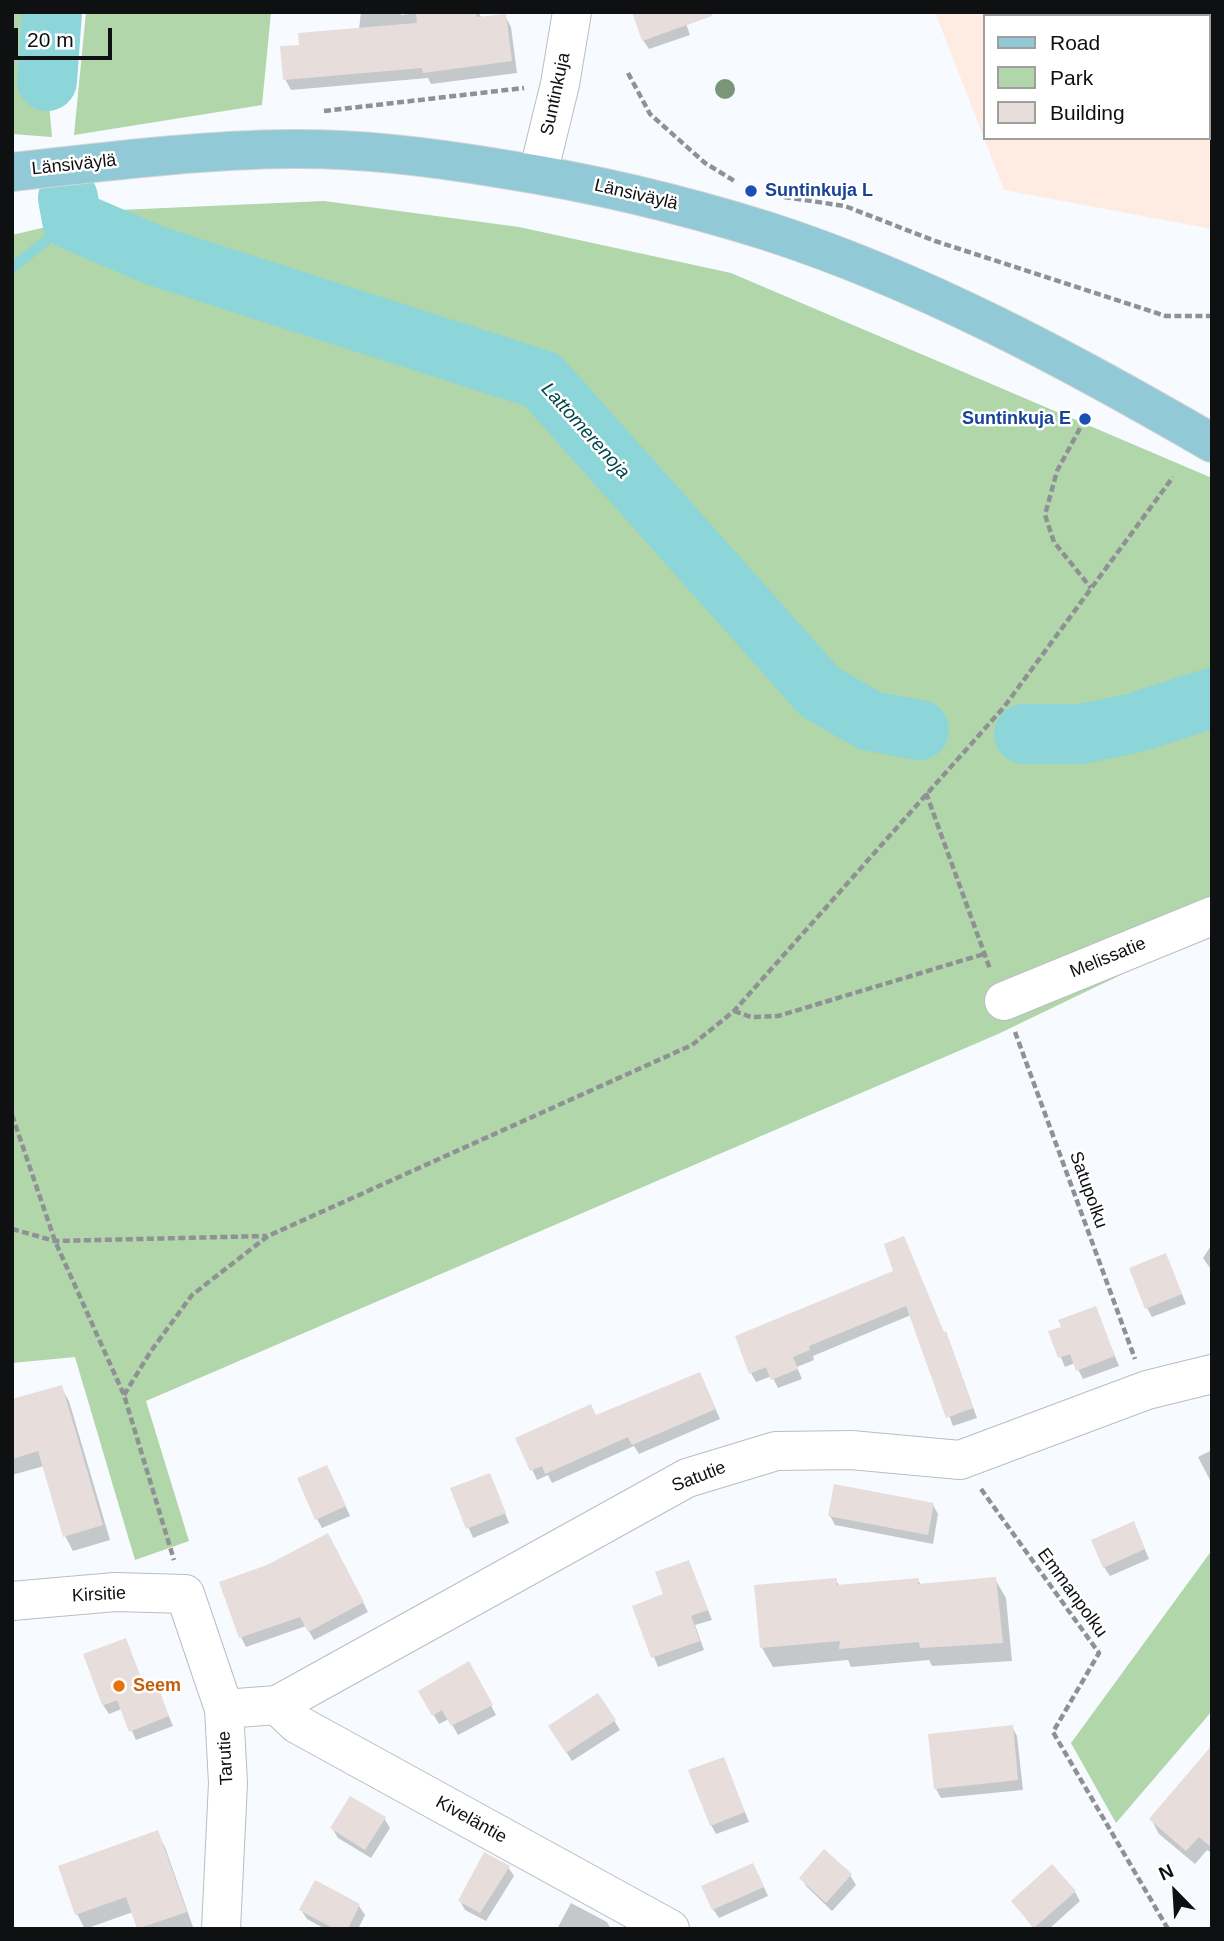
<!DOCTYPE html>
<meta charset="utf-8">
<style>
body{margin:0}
#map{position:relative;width:1224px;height:1941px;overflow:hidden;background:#f7fafe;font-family:Helvetica,sans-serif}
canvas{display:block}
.frame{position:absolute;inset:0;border:14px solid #0f1012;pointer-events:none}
.legend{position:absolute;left:983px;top:14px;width:228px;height:126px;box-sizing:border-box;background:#fff;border:2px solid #9f9fa0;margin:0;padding:9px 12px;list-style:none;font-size:21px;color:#0f1012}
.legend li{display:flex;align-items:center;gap:14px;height:35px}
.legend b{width:35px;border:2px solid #9f9fa0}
.north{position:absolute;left:1140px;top:1857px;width:70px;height:70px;-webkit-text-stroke:5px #fff;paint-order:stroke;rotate:336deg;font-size:19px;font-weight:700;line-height:28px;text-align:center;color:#0f1012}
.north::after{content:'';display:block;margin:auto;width:24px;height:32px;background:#0f1012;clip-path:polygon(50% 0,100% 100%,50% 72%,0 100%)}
.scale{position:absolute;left:14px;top:28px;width:98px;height:32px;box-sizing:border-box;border:4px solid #0f1012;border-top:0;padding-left:9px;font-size:21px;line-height:24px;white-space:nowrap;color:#0f1012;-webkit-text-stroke:5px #fff;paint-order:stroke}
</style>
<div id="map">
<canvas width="1224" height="1941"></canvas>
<div class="frame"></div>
<ul class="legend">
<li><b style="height:9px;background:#91c9d6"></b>Road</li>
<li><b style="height:19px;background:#b0d6a9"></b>Park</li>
<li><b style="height:19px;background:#e7dedc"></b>Building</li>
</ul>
<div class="north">N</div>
<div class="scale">20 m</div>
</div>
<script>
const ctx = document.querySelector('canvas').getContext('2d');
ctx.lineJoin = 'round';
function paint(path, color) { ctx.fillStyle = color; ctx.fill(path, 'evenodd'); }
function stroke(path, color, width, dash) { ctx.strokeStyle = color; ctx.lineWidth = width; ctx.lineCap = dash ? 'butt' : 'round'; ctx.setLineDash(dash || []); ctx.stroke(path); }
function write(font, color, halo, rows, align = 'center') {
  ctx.font = font + ' Helvetica,sans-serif'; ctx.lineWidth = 5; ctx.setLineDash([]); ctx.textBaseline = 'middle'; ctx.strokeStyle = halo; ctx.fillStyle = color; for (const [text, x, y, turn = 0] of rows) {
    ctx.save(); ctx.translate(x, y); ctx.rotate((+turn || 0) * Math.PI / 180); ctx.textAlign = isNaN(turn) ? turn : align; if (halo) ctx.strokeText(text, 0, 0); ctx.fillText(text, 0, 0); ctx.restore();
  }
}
const education = new Path2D(`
 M935,12H1212V229L1004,190ZM984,16H1208V138H984Z`);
const green = new Path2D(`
 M12,12H52L47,81L52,137L12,134Z
 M86,12H271L262,105L74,135Z
 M324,201L519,227L731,273L1212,478V931L998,1034L146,1401L189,1541L135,1560L75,1357L12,1363V235L119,210Z
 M1212,1550V1711L1116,1823L1071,1743Z`);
const shadow = new Path2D(`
 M361,12H401V15L425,12H478L482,18L505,16L511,27L517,73L431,84L428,78L291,90L285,79L300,46L359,29Z
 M682,12L690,35L649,49L643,40Z
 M987,12H1212V85L1208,76V16H988Z
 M1212,1244V1271L1203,1258Z
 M1170,1265L1186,1304L1152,1317L1147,1308Z
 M896,1272L950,1343L977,1418L953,1426L911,1315L813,1356L814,1360L797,1367L802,1379L778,1388L772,1376L756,1382L751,1373Z
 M1095,1308L1119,1366L1083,1379L1075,1363L1065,1367L1050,1332L1063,1328Z
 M700,1374L720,1419L639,1454L634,1446L552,1483L548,1475L537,1480L517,1438L596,1416Z
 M61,1387L69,1401L110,1540L73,1551L65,1536L44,1466L12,1475V1401Z
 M1212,1450V1484L1198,1457Z
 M332,1476L350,1516L322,1528L317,1519Z
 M494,1484L509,1523L473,1538L452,1489Z
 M933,1505L938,1514L933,1544L835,1525L830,1516Z
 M1138,1533L1149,1559L1110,1576L1104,1567Z
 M333,1544L368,1612L314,1640L306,1626L246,1647L241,1637Z
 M689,1562L712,1620L695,1625L704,1650L658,1667L634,1607L665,1595Z
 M995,1579L1006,1598L1012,1661L932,1666L929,1660L851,1667L848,1660L773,1667L762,1648L836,1580L840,1587L918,1580L921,1585Z
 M469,1664L496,1715L458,1735L449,1719L439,1724L420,1692Z
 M156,1686L173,1726L136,1740L122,1709L109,1714L103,1705Z
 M598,1695L620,1730L572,1761L556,1736Z
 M1012,1727L1017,1736L1023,1790L941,1798L936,1789Z
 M1212,1748V1853L1207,1850L1195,1864L1159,1834L1151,1819Z
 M723,1759L749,1822L716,1834L711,1825Z
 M384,1818L390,1828L371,1858L338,1838L332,1828Z
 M157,1833L165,1847L193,1927L187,1929H139L133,1912L85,1929L77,1914Z
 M508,1867L514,1876L486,1921L465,1910L460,1901Z
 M758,1874L768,1896L719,1918L713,1909Z
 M850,1875L856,1885L832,1911L807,1887L801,1878Z
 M1075,1892L1080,1901L1049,1929H1034L1013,1901Z
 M571,1903L607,1922L611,1929H557Z
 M359,1906L365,1915L358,1929H325L307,1919L301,1910Z`);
const stream = new Path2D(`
 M12,268L72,220`);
const river = new Path2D(`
 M47,81L52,12
 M68,198L72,220L156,256L542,380L820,692L870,721L919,730
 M1024,734H1081L1134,723L1212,698`);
const building = new Path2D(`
 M416,12H476L477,17L506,14L512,61L423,73L422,68L283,80L280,46L299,45L298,33L417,23Z
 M632,12H711L712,16L642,41Z
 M904,1236L944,1332L946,1331L973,1408L946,1418L906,1306L809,1346L810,1350L793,1357L798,1369L771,1380L766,1367L749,1374L735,1336L893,1271L884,1244Z
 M1166,1253L1182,1294L1145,1309L1129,1268Z
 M1096,1306L1115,1356L1076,1371L1070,1354L1058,1358L1048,1331L1061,1327L1058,1320Z
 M700,1372L716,1409L632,1445L628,1437L545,1474L542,1466L530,1471L515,1438L591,1404L596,1415Z
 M62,1385L103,1525L63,1537L38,1451L12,1459V1399Z
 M327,1465L346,1506L315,1520L297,1478Z
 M490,1473L506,1513L466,1529L450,1488Z
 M834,1484L934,1503L928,1535L828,1516Z
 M1134,1521L1145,1549L1103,1568L1091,1540Z
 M328,1533L364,1602L308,1632L300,1617L239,1638L219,1582L267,1565Z
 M689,1560L708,1610L691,1616L700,1641L651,1658L632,1606L663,1594L655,1572Z
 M996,1577L1003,1643L920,1648L919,1642L839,1649L840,1641L760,1648L754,1585L837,1578V1585L919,1578L918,1584Z
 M126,1638L145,1688L157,1684L169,1716L129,1732L117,1700L102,1705L83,1654Z
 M469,1661L493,1705L451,1726L442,1710L432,1716L418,1691Z
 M598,1693L616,1720L566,1753L548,1726Z
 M1013,1725L1018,1780L934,1789L928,1734Z
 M1212,1745V1848L1199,1837L1186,1851L1149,1819Z
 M724,1757L745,1812L710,1826L688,1770Z
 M350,1796L386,1817L365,1850L330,1828Z
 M158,1830L187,1912L137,1929L126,1897L75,1915L58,1866Z
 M824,1849L852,1874L826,1903L799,1878Z
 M484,1852L510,1866L480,1913L458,1901Z
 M753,1863L764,1887L712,1910L701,1886Z
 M1052,1864L1076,1891L1034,1928L1011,1901Z
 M315,1880L360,1904L348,1929H335L299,1910Z`);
const path = new Path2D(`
 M628,73L650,114L705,163L736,182
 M324,111L524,88
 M784,197L845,206L935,241L1166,316H1212
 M1085,419L1057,471L1045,515L1054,542L1091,588
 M926,793L990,969
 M734,1011L751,1017L778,1016L984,954
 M1015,1032L1135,1359
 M12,1115L55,1241L124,1395L174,1560
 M12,1229L55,1241L267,1236
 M124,1395L151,1351L192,1295L268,1236L692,1045L734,1011L1004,707L1173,477
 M981,1489L1099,1653L1053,1732L1168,1929`);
const minor = new Path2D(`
 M538,174L560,84L572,12
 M1004,1001L1212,916
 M12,1601L115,1592L185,1594L224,1709L228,1783L221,1929
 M277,1705L297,1724L670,1929
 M224,1709L277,1705L687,1478L776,1451L851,1450L960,1460L1147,1390L1212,1374`);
const major = new Path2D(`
 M12,172C104,162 197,150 289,149C361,148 433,157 503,169C593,183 681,204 767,231C922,281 1071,361 1212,443`);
const trees = [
 [725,89]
];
const markers = [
 [751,191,7,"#1a4fb4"],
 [1085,419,7,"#1a4fb4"],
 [119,1686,7,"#e8710a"]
];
const streetNames = [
 ["Suntinkuja",556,94,-78],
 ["Länsiväylä",74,165,-6],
 ["Länsiväylä",636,195,13],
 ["Melissatie",1108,958,-22],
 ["Satupolku",1088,1190,70],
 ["Satutie",699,1477,-21],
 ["Emmanpolku",1072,1593,54],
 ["Kirsitie",99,1595,-3],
 ["Tarutie",226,1758,-93],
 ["Kiveläntie",471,1820,29]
];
const transitNames = [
 ["Suntinkuja L",765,191],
 ["Suntinkuja E",1071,419,"right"]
];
const foodNames = [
 ["Seem",133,1686]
];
const waterNames = [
 ["Lattomerenoja",585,431,48]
];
paint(education, '#feece2');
paint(green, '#b0d6a9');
paint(shadow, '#0003');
stroke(stream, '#8cd5d9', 10);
stroke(river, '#8cd5d9', 60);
paint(building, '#e7dedc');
stroke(minor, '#b9bec4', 40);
stroke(major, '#d4d4d4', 40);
stroke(path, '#8f9194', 4.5, [7, 3.5]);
stroke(minor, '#fff', 38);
stroke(major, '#91c9d6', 38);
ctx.fillStyle = '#799676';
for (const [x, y] of trees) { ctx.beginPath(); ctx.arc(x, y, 10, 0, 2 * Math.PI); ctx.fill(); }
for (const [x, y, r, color] of markers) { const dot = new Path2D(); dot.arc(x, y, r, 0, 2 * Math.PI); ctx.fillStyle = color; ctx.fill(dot); stroke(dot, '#fff', 2.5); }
write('18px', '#0f1012', '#fff', streetNames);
write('bold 18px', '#164399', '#fff', transitNames, 'left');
write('bold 18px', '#c56008', '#fff', foodNames, 'left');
write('italic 19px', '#00464a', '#fff', waterNames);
</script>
